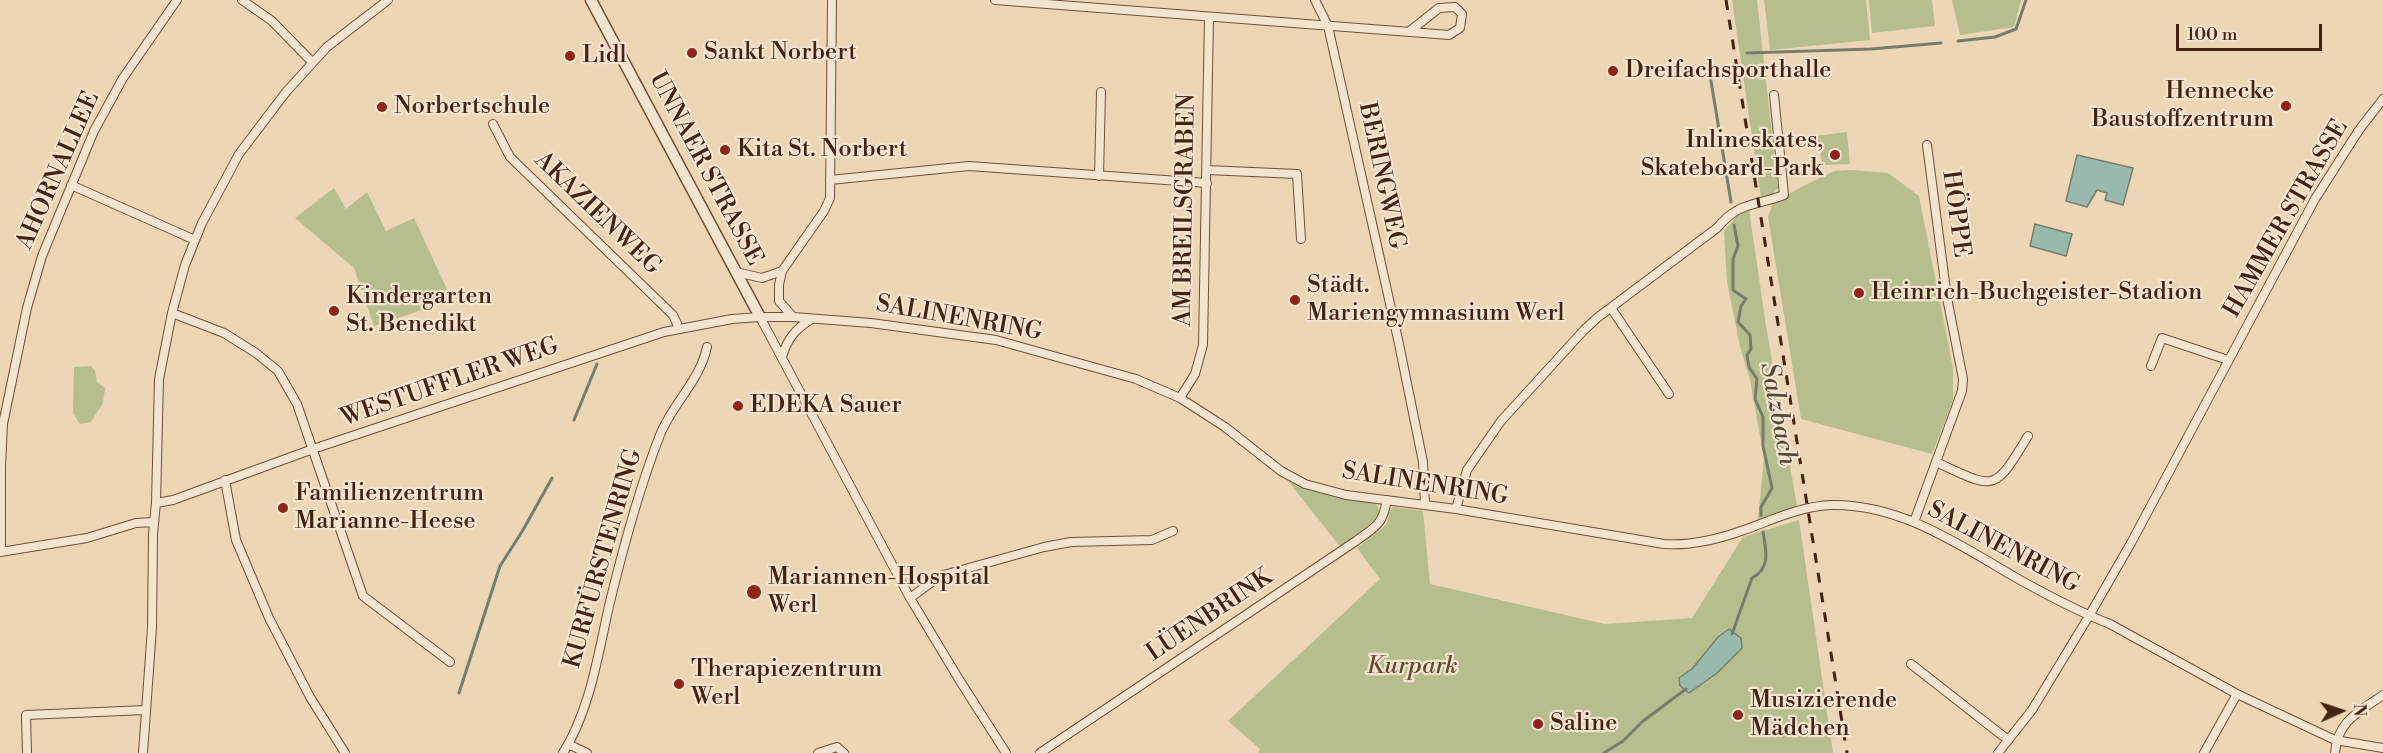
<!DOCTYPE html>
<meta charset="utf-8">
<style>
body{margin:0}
#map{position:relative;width:2383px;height:753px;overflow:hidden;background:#edd6b6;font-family:"Libre Bodoni",serif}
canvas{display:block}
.north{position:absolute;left:2311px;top:681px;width:60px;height:60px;-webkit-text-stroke:4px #f3e4d0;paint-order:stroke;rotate:87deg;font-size:16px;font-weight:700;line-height:24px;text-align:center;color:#432311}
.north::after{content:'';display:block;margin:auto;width:21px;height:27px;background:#432311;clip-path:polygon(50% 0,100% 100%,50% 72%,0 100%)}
.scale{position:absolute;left:2176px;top:24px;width:146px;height:27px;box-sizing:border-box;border:3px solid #432311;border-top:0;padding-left:8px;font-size:18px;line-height:21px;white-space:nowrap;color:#432311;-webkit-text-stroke:4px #f3e4d0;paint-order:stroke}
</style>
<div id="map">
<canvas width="2383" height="753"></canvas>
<div class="north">N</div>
<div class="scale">100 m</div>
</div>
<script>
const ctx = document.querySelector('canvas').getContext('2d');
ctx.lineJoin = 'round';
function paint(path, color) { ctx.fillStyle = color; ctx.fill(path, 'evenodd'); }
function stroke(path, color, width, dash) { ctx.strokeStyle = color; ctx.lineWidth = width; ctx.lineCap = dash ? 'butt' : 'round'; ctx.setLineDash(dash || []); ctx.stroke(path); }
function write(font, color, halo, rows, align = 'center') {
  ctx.font = font + ' "Libre Bodoni",serif'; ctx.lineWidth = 4.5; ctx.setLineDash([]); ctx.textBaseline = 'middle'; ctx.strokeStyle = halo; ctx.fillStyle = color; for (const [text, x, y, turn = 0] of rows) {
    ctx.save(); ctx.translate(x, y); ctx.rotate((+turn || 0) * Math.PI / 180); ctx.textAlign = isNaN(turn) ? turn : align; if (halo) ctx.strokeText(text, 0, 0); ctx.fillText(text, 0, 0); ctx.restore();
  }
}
const green = new Path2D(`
 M1732,0H1757L1778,188L1772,195L1761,198Z
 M1764,0H1866L1870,40L1770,50Z
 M1869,0H1932L1935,26L1872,33Z
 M1952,0H2021L2014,27L1960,35Z
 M1847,132L1850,164L1822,165L1820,146L1800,147V138Z
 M1851,170L1888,173L1919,196L1953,368V400L1932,454L1801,419L1768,217L1773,203L1803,186L1834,171Z
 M334,188L346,209L367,192L386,231L414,218L452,300L374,326L354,268L295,218Z
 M1749,209L1766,326L1797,506L1758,519L1764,458L1750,380L1740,347L1727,282L1724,231L1735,218Z
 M91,366L95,371L97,382L105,388L103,403L91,422L80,424L73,413L74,367Z
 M1288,481L1312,491L1375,502C1379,508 1380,512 1377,519L1341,548Z
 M1393,507L1423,511L1430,584L1605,624L1692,618L1743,537L1799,520L1833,753H1258L1260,749L1228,721L1380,579L1357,548L1387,524L1389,512Z`);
const water = new Path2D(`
 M2077,155L2133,168L2123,205L2105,200L2107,193L2097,190L2087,207L2066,201Z
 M2035,224L2072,234L2066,256L2030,246Z
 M1729,629L1741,638L1742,648L1717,673L1689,693L1680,686L1679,678L1692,669L1718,637Z`);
const stream = new Path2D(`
 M1958,41L1995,37L2016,29L2026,0
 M1747,53L1871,49L1941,43
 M1710,59L1708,63L1731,202
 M1734,225L1738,246L1733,259V290L1746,299L1741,306L1738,322L1750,335L1751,349L1747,355L1749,367L1757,379L1755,399L1763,417V446L1772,488L1761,507V515
 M574,420L597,364
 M1732,634L1752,578C1771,568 1766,550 1763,532
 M459,693L500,566L523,530L552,478
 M1604,753L1623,741L1643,721L1686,689`);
const minor = new Path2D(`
 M242,0L272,21L312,62
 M995,0L1449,35L1460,28L1462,14L1455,7L1439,8L1410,31
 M1315,0L1328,26L1399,344L1423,462L1425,505
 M493,124L510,157L673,315L679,328
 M1207,170L1297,174L1301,239
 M1099,176L1101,92
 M830,180L969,166L1207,183
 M71,185L195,240
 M736,272L762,278L782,271
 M1611,308L1669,394
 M172,313L224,333L256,353L278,371L297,404L363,596L450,662
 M760,317L910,598L960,681L1006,753
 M793,317L779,301V285L782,271L824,211L830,198L832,0
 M782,357C787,339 796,328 812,319
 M2151,366L2162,338L2228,360
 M1180,398L1195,374L1203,345L1209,17
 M1936,462C1995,489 1993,494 2028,436
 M225,480L236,540L269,618L310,697L345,753
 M156,503L173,500L313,449L664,332L732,319L760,317H793L871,323L996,340L1136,379L1180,398L1225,427L1281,471L1305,484L1320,488L1346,495L1456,509L1664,544C1691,546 1719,539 1744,530C1772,520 1801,506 1832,505C1902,504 1961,546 2020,580C2049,596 2079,612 2110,624L2237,694L2335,740L2383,748
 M1456,509L1467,470L1501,421L1584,330L1597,318L1717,228C1738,202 1755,206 1784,195L1774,95
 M1914,522L1962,391L1963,379L1947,298L1927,145
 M0,552L87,538L136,523L154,522
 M1,552V467L3,424L27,308L42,256L94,131L123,78L177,0
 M910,598L940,576L1044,547L1071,542L1152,540L1173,531
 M1911,664L2008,740
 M568,744L587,753
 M27,753L26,715L146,710
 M143,753L152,628L153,534L156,503L159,379L172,313L185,265L202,223L239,154L286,92L327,47L388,0
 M563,753C590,710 598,655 609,606C623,548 638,491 660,435C672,404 700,381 707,347
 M818,753L837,747L844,753
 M1040,753L1356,541C1376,526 1382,526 1387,500
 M1998,753L2032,710L2089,616L2131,543L2315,199L2359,130L2383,99
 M2204,753L2237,694
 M2335,753C2337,721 2359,712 2383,695`);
const tertiary = new Path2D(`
 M591,0L760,317`);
const rail = new Path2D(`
 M1726,0L1847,753`);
const markers = [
 [692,53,6,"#8f2418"],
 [570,56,6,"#8f2418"],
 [1613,71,6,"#8f2418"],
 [2286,106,6,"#8f2418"],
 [382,107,6,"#8f2418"],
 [725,150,6,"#8f2418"],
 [1835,155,6,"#8f2418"],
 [1859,293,6,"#8f2418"],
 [1295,300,6,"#8f2418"],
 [334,311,6,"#8f2418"],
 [738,406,6,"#8f2418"],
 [283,508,6,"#8f2418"],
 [754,592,8,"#8f2418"],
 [679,684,6,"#8f2418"],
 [1738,715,6,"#8f2418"],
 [1538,724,6,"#8f2418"]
];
const poiNames = [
 ["Sankt Norbert",704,53],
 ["Lidl",582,56],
 ["Dreifachsporthalle",1625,71],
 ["Hennecke",2274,92,"right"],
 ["Baustoffzentrum",2274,120,"right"],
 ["Norbertschule",394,107],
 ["Inlineskates,",1823,141,"right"],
 ["Skateboard-Park",1823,169,"right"],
 ["Kita St. Norbert",737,150],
 ["Städt.",1307,286],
 ["Mariengymnasium Werl",1307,314],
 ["Heinrich-Buchgeister-Stadion",1871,293],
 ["Kindergarten",346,297],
 ["St. Benedikt",346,325],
 ["EDEKA Sauer",750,406],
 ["Familienzentrum",295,494],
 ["Marianne-Heese",295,522],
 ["Mariannen-Hospital",768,578],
 ["Werl",768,606],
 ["Therapiezentrum",691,670],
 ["Werl",691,698],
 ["Musizierende",1750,701],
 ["Mädchen",1750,729],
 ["Saline",1550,724]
];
const streetNames = [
 ["UNNAER STRASSE",705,169,62],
 ["AHORNALLEE",59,171,-66],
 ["BERINGWEG",1381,176,78],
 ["AM BREILSGRABEN",1186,210,-89],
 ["AKAZIENWEG",597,214,44],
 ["HÖPPE",1955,214,82],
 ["HAMMER STRASSE",2287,219,-60],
 ["SALINENRING",959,319,10],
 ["WESTUFFLER WEG",450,383,-19],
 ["SALINENRING",1425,485,9],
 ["SALINENRING",2003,548,28],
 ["KURFÜRSTENRING",604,559,-74],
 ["LÜENBRINK",1210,616,-34]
];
const parkNames = [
 ["Kurpark",1412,667]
];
const waterNames = [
 ["Salzbach",1777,414,79]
];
paint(green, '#b7be8e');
paint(water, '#99b9ac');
stroke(water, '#777d6e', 1.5);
stroke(stream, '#777d6e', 3);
stroke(minor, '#6e503a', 10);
stroke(tertiary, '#6e503a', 13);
stroke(minor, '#f3e4d0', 8);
stroke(tertiary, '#f3e4d0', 10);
stroke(rail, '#432311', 3, [10, 10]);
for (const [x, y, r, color] of markers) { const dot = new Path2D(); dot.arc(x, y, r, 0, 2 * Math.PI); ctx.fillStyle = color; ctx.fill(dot); stroke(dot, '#f3e4d0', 2); }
write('24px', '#432311', '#f3e4d0', poiNames, 'left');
write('24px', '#432311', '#f3e4d0', streetNames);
write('italic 24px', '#604a30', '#f3e4d0', parkNames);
write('italic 26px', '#584838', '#f3e4d0', waterNames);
</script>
